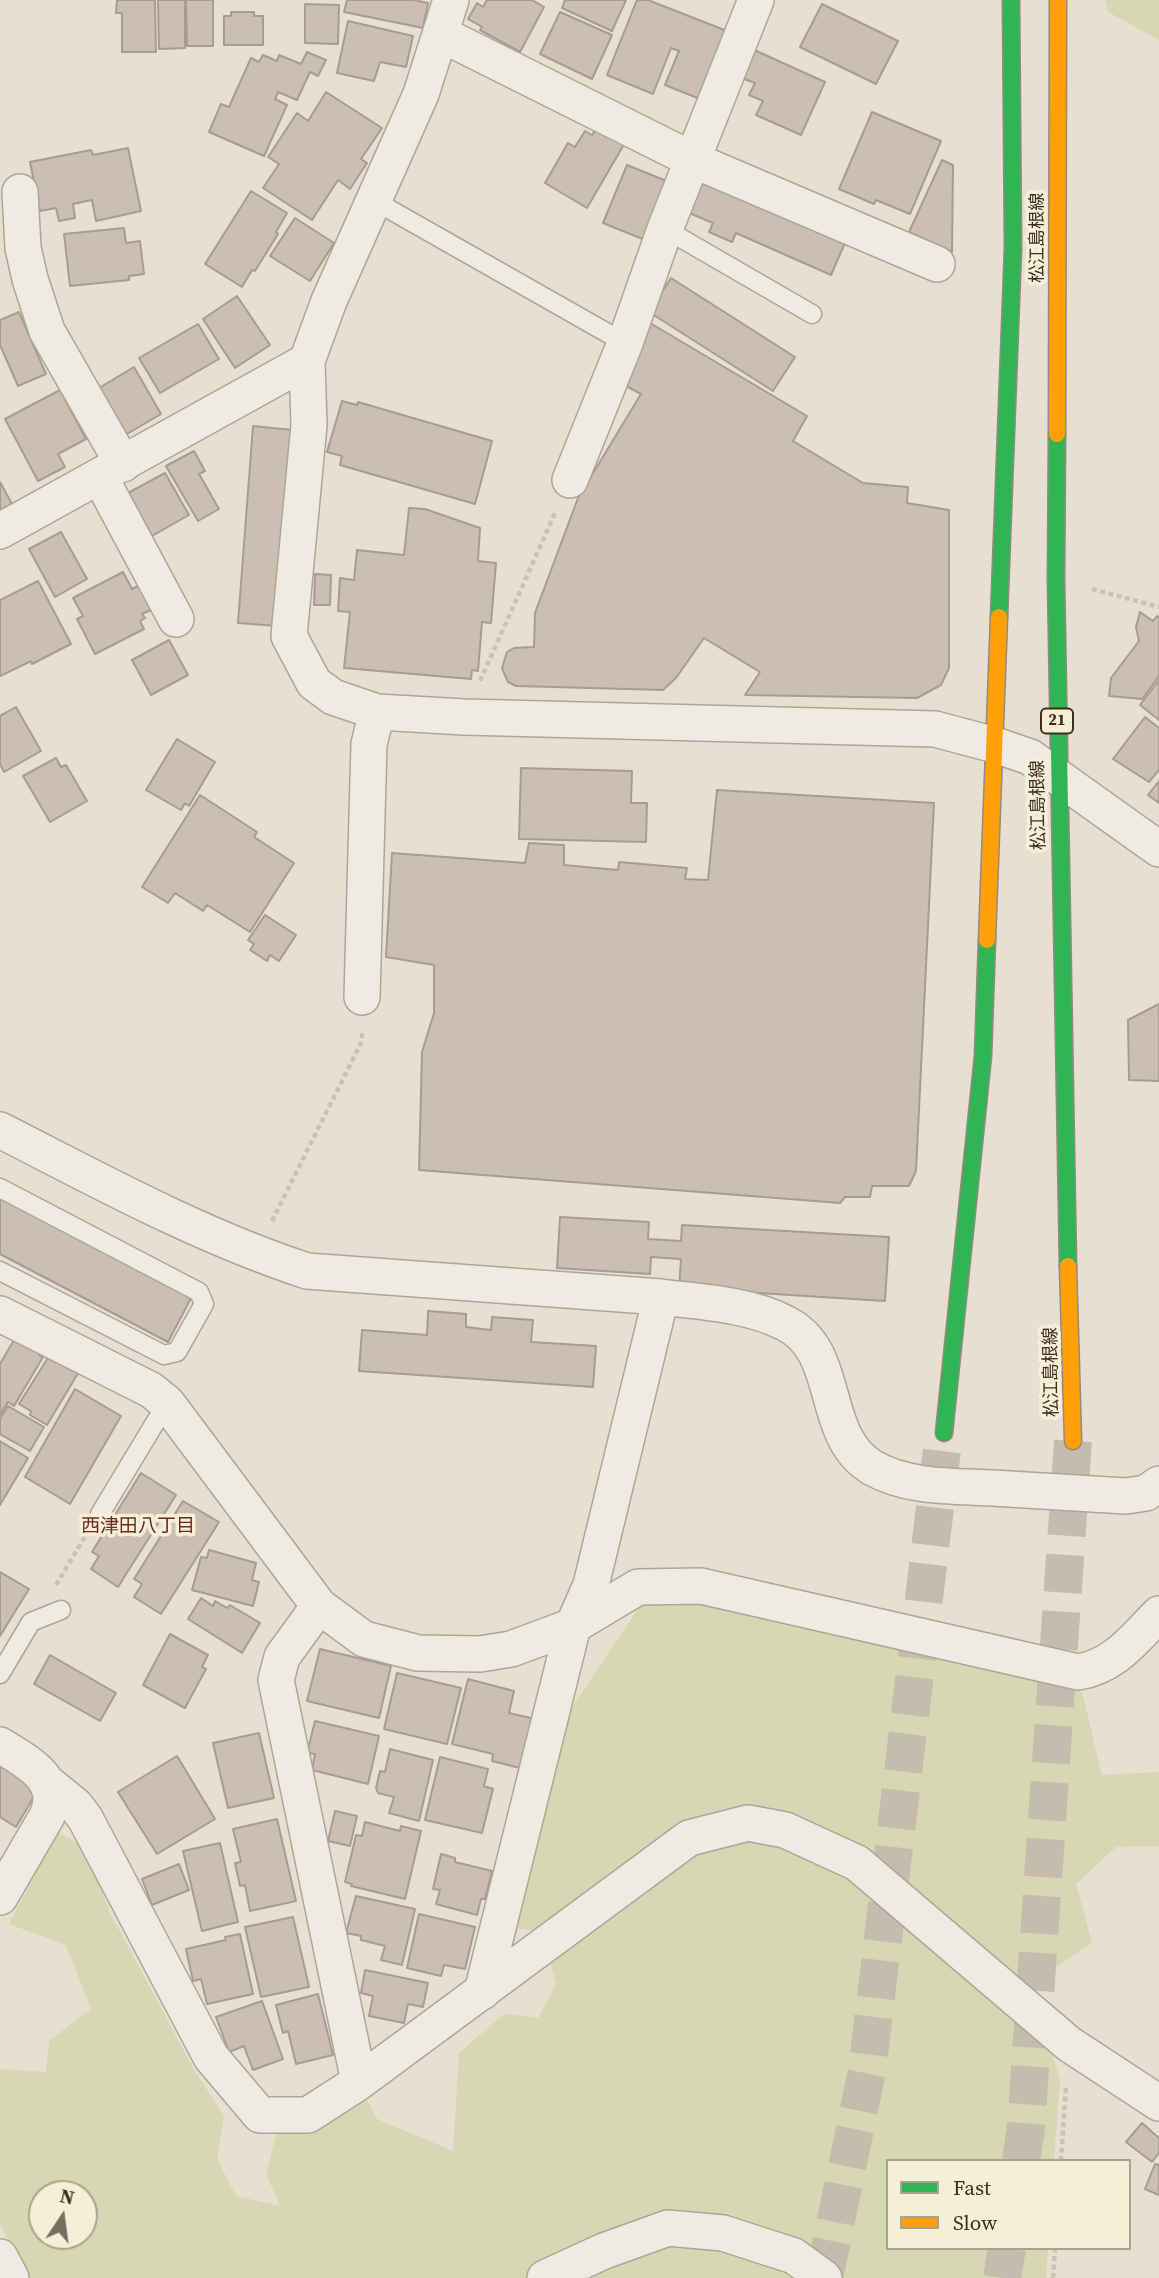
<!DOCTYPE html>
<meta charset="utf-8">
<style>
body{margin:0}
#map{position:relative;width:1159px;height:2278px;overflow:hidden;background:#e7e0d1;font-family:"Source Serif 4",serif}
canvas{display:block}
.legend{position:absolute;left:886px;top:2159px;width:245px;height:91px;box-sizing:border-box;background:#f7eed8;border:2px solid #ada18e;margin:0;padding:9px 12px;list-style:none;font-size:21px;color:#3d2e20}
.legend li{display:flex;align-items:center;gap:14px;height:35px}
.legend b{width:35px;border:2px solid #ada18e}
.north{position:absolute;left:28px;top:2180px;width:70px;height:70px;box-sizing:border-box;background:#f7eed8;border:2px solid #ada18e;border-radius:50%;rotate:13deg;font-size:19px;font-weight:700;line-height:28px;text-align:center;color:#3d2e20}
.north::after{content:'';display:block;margin:auto;width:24px;height:32px;background:#786c5e;clip-path:polygon(50% 0,100% 100%,50% 72%,0 100%)}
</style>
<div id="map">
<canvas width="1159" height="2278"></canvas>
<ul class="legend">
<li><b style="height:9px;background:#30b455"></b>Fast</li>
<li><b style="height:9px;background:#ff9f0a"></b>Slow</li>
</ul>
<div class="north">N</div>
</div>
<script>
const ctx = document.querySelector('canvas').getContext('2d');
ctx.lineJoin = 'round';
function paint(path, color) { ctx.fillStyle = color; ctx.fill(path, 'evenodd'); }
function stroke(path, color, width, dash) { ctx.strokeStyle = color; ctx.lineWidth = width; ctx.lineCap = dash ? 'butt' : 'round'; ctx.setLineDash(dash || []); ctx.stroke(path); }
function write(font, color, halo, rows, align = 'center') {
  ctx.font = font + ' "Source Serif 4","Noto Sans JP",serif'; ctx.lineWidth = 7; ctx.setLineDash([]); ctx.textBaseline = 'middle'; ctx.strokeStyle = halo; ctx.fillStyle = color; for (const [text, x, y, turn = 0] of rows) {
    ctx.save(); ctx.translate(x, y); ctx.rotate((+turn || 0) * Math.PI / 180); ctx.textAlign = isNaN(turn) ? turn : align; if (halo) ctx.strokeText(text, 0, 0); ctx.fillText(text, 0, 0); ctx.restore();
  }
}
const green = new Path2D(`
 M1105,0H1159V40L1108,12Z
 M693,1596L1012,1671L1082,1692L1102,1775L1159,1772V1846L1116,1847L1076,1884L1092,1943L1021,1990L1050,2048L1060,2080L1054,2161H888V2248H1048L1046,2278H27L0,2224V2069L46,2072L49,2041L91,2009L66,1945L9,1924L57,1832L88,1848L109,1911L195,2071L224,2116L217,2159L236,2196L280,2206L266,2174L277,2131L364,2094L377,2119L453,2151L459,2053L504,2014L538,2018L556,1984L542,1931L508,1928L569,1712L644,1600ZM42,2194H84V2236H42Z`);
const building = new Path2D(`
 M117,0H155L156,52H122V13H116Z
 M158,0H185V48L159,49Z
 M186,0H213V46H187Z
 M347,0H414L428,3L423,28L344,12Z
 M487,0H532L544,7L520,52L480,30L482,27L468,19L477,3L483,7Z
 M565,0H626L612,31L562,8Z
 M637,0H648L727,31L700,99L665,85L679,51L671,48L653,94L607,75Z
 M305,4L339,5L338,44L305,43Z
 M822,4L898,41L876,84L800,47Z
 M231,12H254V16H263V45H224V16H231Z
 M560,12L612,35L592,79L540,54Z
 M348,21L413,36L406,67L380,62L374,81L337,73Z
 M752,49L825,82L801,135L756,115L763,101L749,95L755,83L739,77Z
 M307,52L326,60L318,76L310,72L297,100L278,92L275,99L287,105L264,156L209,132L221,104L229,107L251,58L259,62L263,55L277,61L279,55L301,64Z
 M326,92L382,128L361,159L367,163L350,189L338,180L312,220L263,188L279,164L268,157L297,113L308,121Z
 M872,112L941,141L910,214L876,200L874,204L839,189Z
 M598,125L626,141L587,208L545,183L568,143L575,147L585,131L592,135Z
 M128,148L141,211L96,221L92,200L73,204L75,218L59,221L56,208L40,211L30,162L91,150L93,155Z
 M942,160L953,165L952,252L909,232Z
 M627,165L669,182L645,240L603,223Z
 M706,174L848,236L831,275L736,233L732,242L709,232L713,223L689,213Z
 M251,191L287,213L276,232L278,234L255,271L252,270L242,287L205,264Z
 M295,218L334,243L310,281L270,256Z
 M124,228L126,243L140,241L144,274L129,276V280L70,286L64,234Z
 M671,278L795,357L773,391L649,312Z
 M237,296L270,345L235,368L203,319Z
 M19,312L46,374L18,386L0,345V320Z
 M650,323L807,416L793,441L863,483L908,487L907,503L949,510V668L941,685L917,698L745,695L760,672L704,638L676,678L663,690L516,686L508,682L502,668L507,652L514,648L534,647L535,613L578,498L641,394L624,385Z
 M198,324L219,359L160,393L139,358Z
 M134,367L161,414L127,434L99,388Z
 M60,390L86,439L58,454L65,467L38,481L5,419Z
 M342,401L357,405L358,402L492,441L475,504L340,465L342,456L327,452Z
 M253,426L293,430L277,626L238,623Z
 M194,451L205,471L199,474L219,509L198,521L166,466Z
 M165,473L189,515L152,536L128,493Z
 M0,482L12,504L0,511Z
 M409,508L425,509L480,528L478,561L496,563L491,623L482,622L478,671L472,670L471,679L344,668L350,612L338,611L340,578L354,580L357,550L404,555Z
 M61,532L87,579L55,597L29,549Z
 M123,572L132,589L140,585L153,609L142,614L145,618L140,621L144,629L95,654L77,619L83,616L73,598Z
 M315,574L331,575L330,605H314Z
 M38,581L71,644L32,664L31,661L0,676V600Z
 M1140,612L1153,621L1157,616L1159,618V676L1142,699L1109,696L1111,678L1139,641L1136,627Z
 M169,640L188,675L151,695L132,660Z
 M1159,680V720L1140,705Z
 M16,707L41,751L4,772L0,764V716Z
 M1145,717L1159,728V770L1149,782L1113,759Z
 M177,739L215,762L189,806L185,803L181,810L146,790Z
 M56,758L61,767L66,765L87,801L50,822L23,776Z
 M521,768L632,771L631,803H647L646,842L519,839Z
 M1159,781V803L1148,795Z
 M717,790L934,803L916,1171L909,1186H872L870,1197H845L840,1203L419,1170L422,1052L434,1013V965L386,957L392,853L525,863L529,843L564,845V865L618,870L619,862L687,868L685,879L708,880Z
 M200,795L257,832L254,837L294,863L250,932L207,905L203,911L175,893L168,903L142,887Z
 M265,915L296,935L279,961L270,955L267,961L250,950L254,944L248,940Z
 M1159,1004V1081L1129,1080L1128,1020Z
 M0,1197L191,1298L168,1342L0,1254Z
 M560,1217L649,1222L648,1239L681,1241L682,1225L889,1237L885,1301L679,1288L681,1259L651,1257L650,1274L557,1268Z
 M428,1311L466,1314V1327L491,1330L492,1317L533,1320L531,1342L596,1346L593,1387L359,1371L362,1330L427,1335Z
 M14,1340L41,1351L39,1355L43,1357L14,1406L8,1402L0,1415V1364Z
 M51,1353L80,1370L47,1425L30,1415L31,1411L19,1404Z
 M75,1389L121,1416L70,1504L25,1477Z
 M8,1406L44,1427L30,1451L0,1434V1419Z
 M0,1441L28,1458L0,1505Z
 M141,1473L176,1495L118,1587L91,1569L99,1556L92,1552Z
 M183,1501L219,1522L161,1614L134,1597L142,1584L134,1579Z
 M209,1550L256,1563L252,1580L259,1582L253,1606L192,1590L201,1557L207,1558Z
 M0,1572L29,1589L0,1636Z
 M201,1598L213,1606L215,1601L227,1608L230,1605L260,1623L242,1653L188,1619Z
 M170,1634L208,1655L202,1667L206,1669L185,1708L143,1685Z
 M320,1649L391,1666L379,1718L307,1701Z
 M50,1655L116,1693L100,1721L34,1684Z
 M397,1673L461,1688L447,1744L384,1729Z
 M468,1679L514,1691L509,1713L535,1719L524,1769L492,1761L493,1754L452,1744Z
 M315,1721L379,1736L368,1784L312,1770L315,1754L307,1753Z
 M259,1733L274,1798L228,1808L213,1743Z
 M390,1749L433,1760L419,1821L389,1813L394,1797L378,1793L376,1788L380,1771L385,1772Z
 M177,1756L215,1819L157,1854L118,1792Z
 M440,1757L488,1769L484,1786L493,1789L482,1833L425,1820Z
 M0,1765L39,1788L16,1827L0,1817Z
 M335,1811L357,1816L350,1846L328,1841Z
 M277,1819L296,1901L250,1911L245,1885L240,1886L235,1863L241,1862L233,1829Z
 M365,1822L400,1831L401,1826L421,1831L405,1899L351,1886L352,1884L345,1882L356,1835L362,1836Z
 M220,1843L238,1922L202,1931L183,1851Z
 M441,1854L455,1858V1862L492,1871L485,1899H481L477,1915L436,1904L440,1890L433,1889Z
 M179,1864L189,1890L152,1905L142,1879Z
 M356,1896L415,1909L402,1965L381,1960L385,1946L361,1940V1936L346,1933Z
 M419,1914L475,1927L465,1969L444,1965L441,1976L407,1968Z
 M293,1917L309,1987L261,1997L245,1927Z
 M240,1934L253,1994L207,2004L201,1979L193,1981L186,1949L226,1940L225,1937Z
 M365,1970L428,1983L423,2007L408,2004L404,2023L369,2016L373,1996L361,1993Z
 M318,1994L333,2055L296,2064L288,2031L283,2033L276,2005Z
 M262,2001L283,2059L253,2070L244,2046L229,2052L216,2017Z
 M1142,2123L1159,2138V2153L1152,2162L1126,2142Z
 M1155,2164L1159,2165V2195L1145,2189Z`);
const primaryTunnel = new Path2D(`
 M1021,2161L1026,2127L1073,1441
 M824,2278L867,2071L944,1433
 M1002,2278L1007,2248`);
const path = new Path2D(`
 M1092,589L1159,607
 M480,681L555,513
 M272,1221L362,1041V1031
 M56,1585L86,1535
 M1061,2161L1066,2086
 M1053,2278L1055,2248`);
const lane = new Path2D(`
 M373,200L625,343
 M665,229L812,314
 M0,1188L199,1292L204,1304L177,1352L164,1355L0,1271
 M100,1514L167,1403
 M0,1674L31,1622L61,1610`);
const street = new Path2D(`
 M451,0L421,94L329,301L307,361L309,425L289,636L314,683L333,697L377,712L464,717L935,729L995,745L1030,757L1159,849
 M441,34L693,160L937,264
 M20,192L23,248L30,279L47,331L123,464
 M100,477L176,619
 M570,480L625,343L665,229L756,0
 M0,531L307,361
 M362,997L369,744L377,712
 M0,1130C100,1181 200,1236 307,1271L661,1297
 M0,1314L151,1390L167,1403L319,1606L364,1639L418,1653L480,1654L511,1649L573,1626L591,1585L661,1297C701,1302 748,1304 785,1323C843,1351 818,1436 873,1468C908,1488 954,1486 993,1488C1037,1491 1081,1493 1126,1496L1146,1493L1159,1484
 M319,1606L282,1657L276,1680L359,2082
 M0,1745C27,1762 63,1779 47,1816L0,1897
 M49,1784L75,1805L85,1818L211,2057L260,2115H308L359,2082L689,1838L748,1823L785,1830L857,1863L1069,2044L1159,2103
 M482,1992L573,1626L638,1587L701,1586L1078,1672C1115,1666 1134,1639 1159,1614
 M0,2257L11,2278
 M545,2278L604,2251L668,2228L723,2233L794,2256L824,2278`);
const fast = new Path2D(`
 M1057,434L1056,579L1068,1266
 M999,617L1013,248L1011,0
 M944,1433L983,1056L987,940`);
const slow = new Path2D(`
 M1057,434L1058,0
 M987,940L999,617
 M1068,1266L1073,1441`);
const shields = [
 [1057,721,32]
];
const shieldNames = [
 ["21",1057,721]
];
const streetNames = [
 ["松江島根線",1038,238,-90],
 ["松江島根線",1039,805,-91],
 ["松江島根線",1052,1372,-91]
];
const neighbourhoodNames = [
 ["西津田八丁目",138,1527]
];
paint(green, '#d6d7b3');
paint(building, '#cbbfb2');
stroke(building, '#a89c90', 2);
stroke(primaryTunnel, '#c5bcae', 38, [38, 19]);
stroke(lane, '#ada599', 21);
stroke(street, '#ada599', 38);
stroke(fast, '#928b80', 19);
stroke(slow, '#928b80', 19);
stroke(path, '#c8c2b9', 4.5, [5, 3.5]);
stroke(lane, '#efebe3', 18);
stroke(street, '#efebe3', 35);
stroke(fast, '#30b455', 16);
stroke(slow, '#ff9f0a', 16);
for (const [x, y, w] of shields) { const box = new Path2D(); box.roundRect(x - w / 2, y - 12.5, w, 25, 5); ctx.fillStyle = '#f7eed8'; ctx.fill(box); stroke(box, '#3d2e20', 2); }
write('bold 16px', '#3d2e20', null, shieldNames);
write('18px', '#3d2e20', '#f7eed8', streetNames);
write('19px', '#6b2e1e', '#f7eed8', neighbourhoodNames);
</script>
